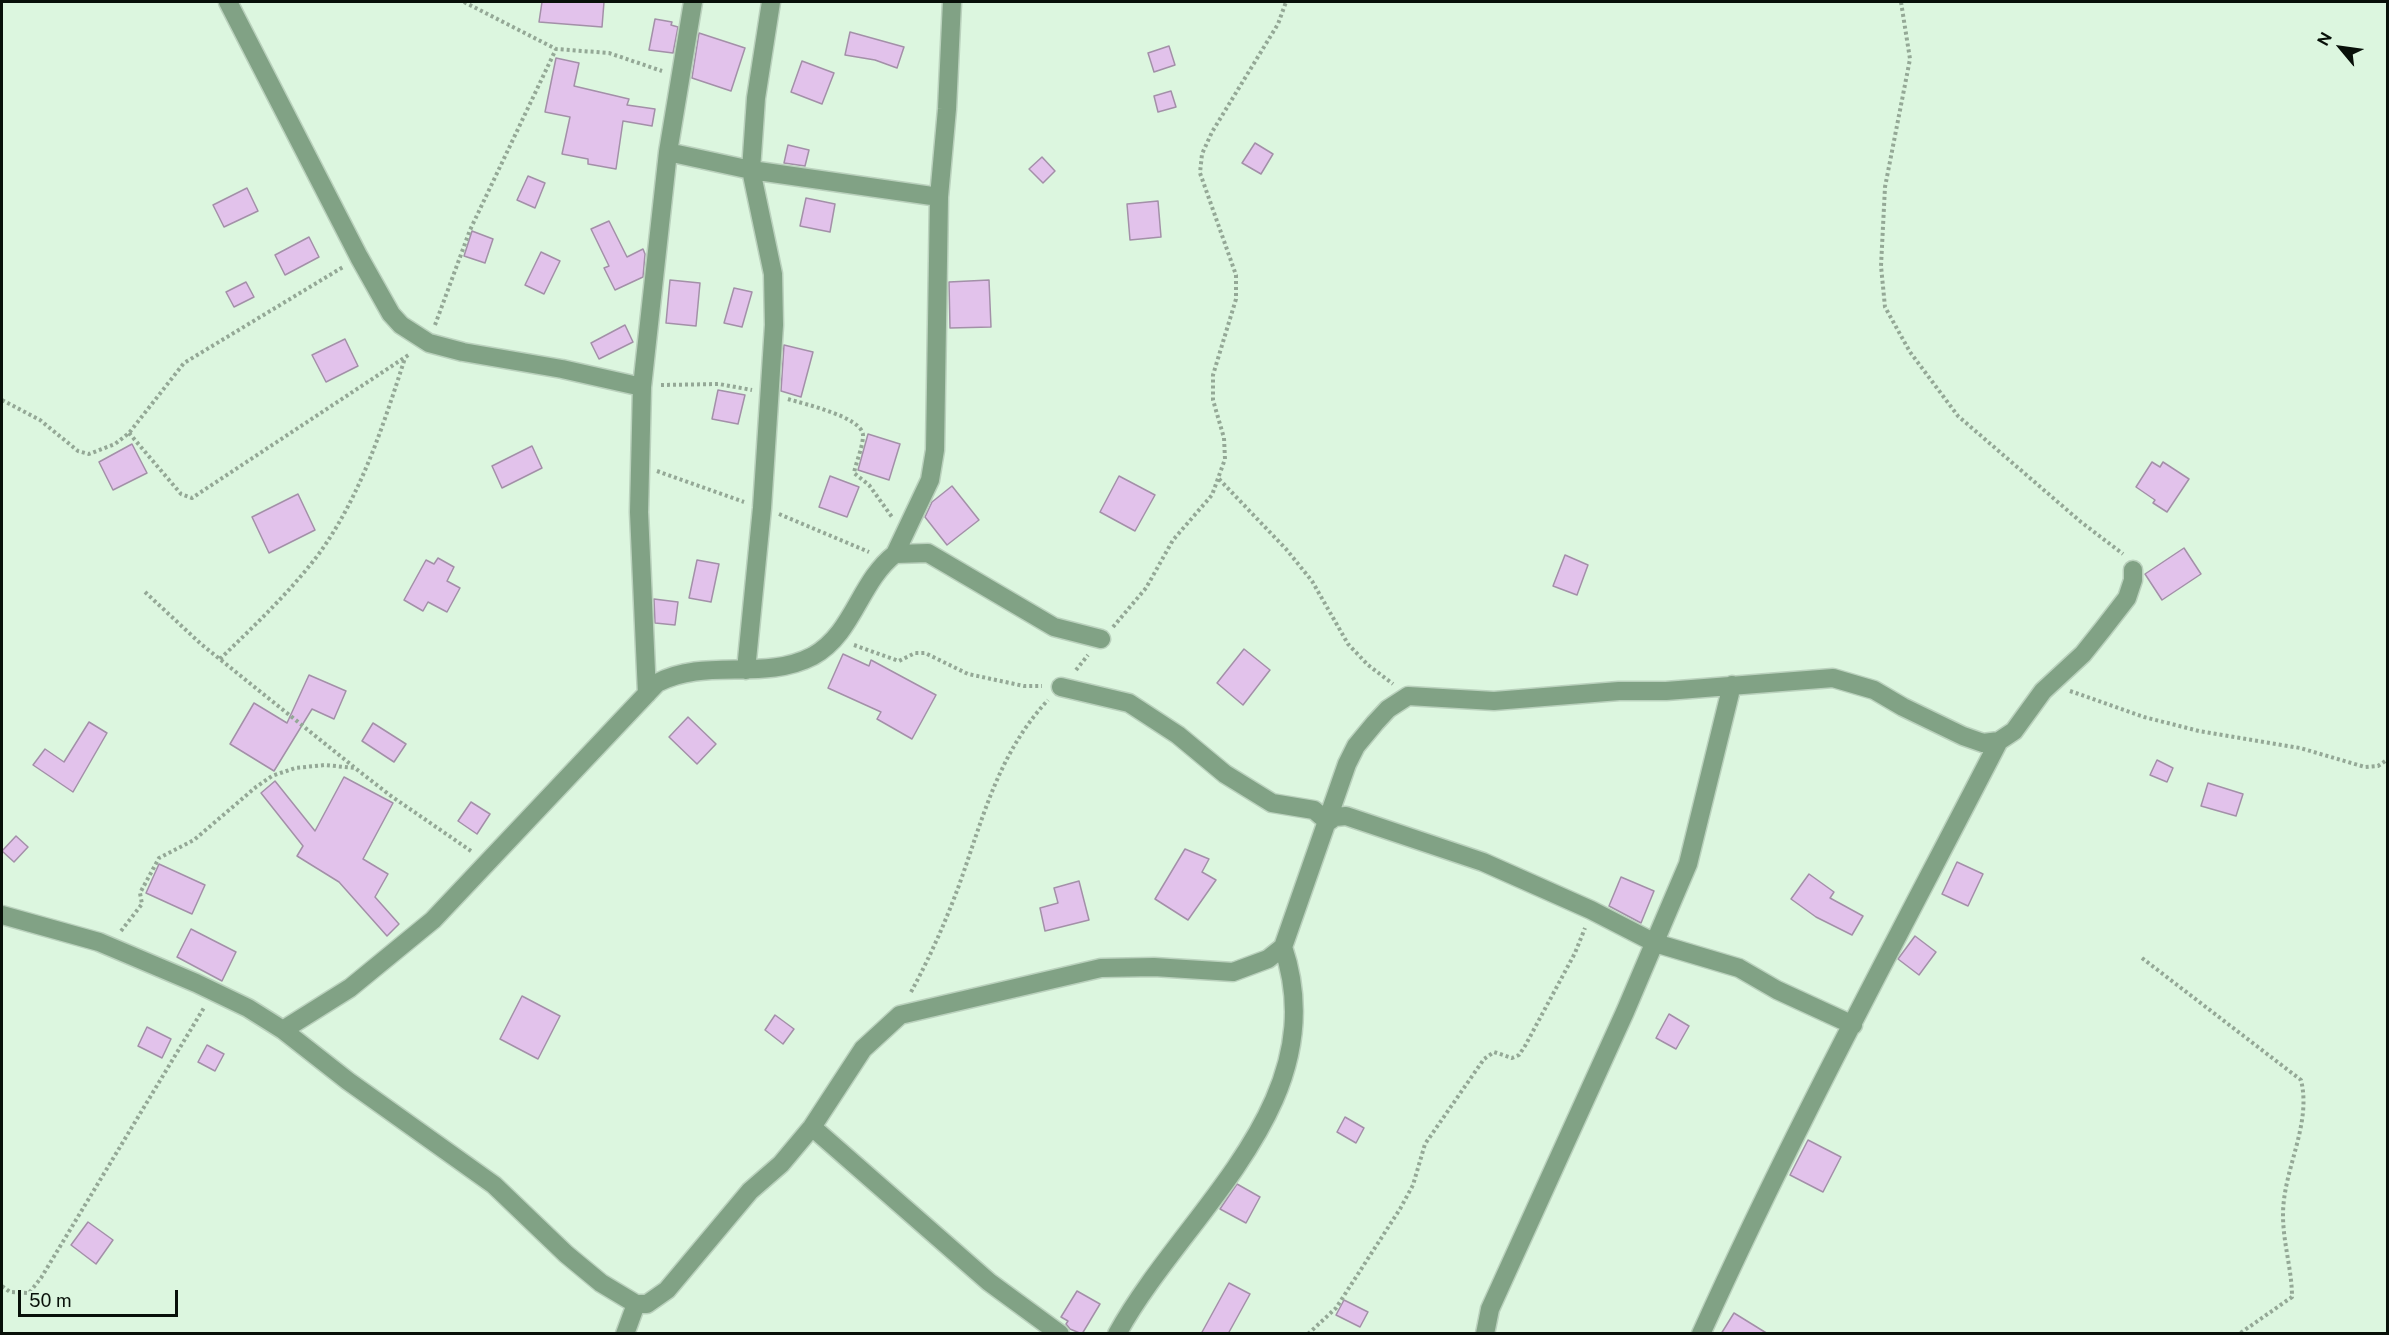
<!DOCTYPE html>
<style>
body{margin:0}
#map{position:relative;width:2389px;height:1335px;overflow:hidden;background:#dcf6df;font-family:"Public Sans",sans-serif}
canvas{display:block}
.frame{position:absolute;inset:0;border:3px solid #081009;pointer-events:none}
.north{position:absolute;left:2311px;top:18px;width:60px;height:60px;-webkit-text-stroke:4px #dcf6df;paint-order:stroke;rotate:299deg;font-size:16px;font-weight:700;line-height:24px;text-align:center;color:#081009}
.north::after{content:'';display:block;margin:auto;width:21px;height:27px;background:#081009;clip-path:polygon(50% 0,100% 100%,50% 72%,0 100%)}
.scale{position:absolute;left:18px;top:1290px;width:160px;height:27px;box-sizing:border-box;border:3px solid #081009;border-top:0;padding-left:8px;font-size:18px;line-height:21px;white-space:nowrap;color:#081009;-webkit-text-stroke:4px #dcf6df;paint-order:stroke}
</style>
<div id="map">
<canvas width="2389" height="1335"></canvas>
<div class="frame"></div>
<div class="north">N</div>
<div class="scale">50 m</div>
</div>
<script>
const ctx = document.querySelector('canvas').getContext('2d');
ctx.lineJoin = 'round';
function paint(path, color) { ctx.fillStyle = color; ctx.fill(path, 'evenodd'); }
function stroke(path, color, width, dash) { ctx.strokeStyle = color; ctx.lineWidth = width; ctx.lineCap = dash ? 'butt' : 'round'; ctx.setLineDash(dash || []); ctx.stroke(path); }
const building = new Path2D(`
 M542,2H604L602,27L539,22Z
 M655,19L672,22L671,25L678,27L673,53L649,50Z
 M850,32L904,47L897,68L875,60L845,55Z
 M699,33L745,48L731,91L692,78Z
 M1169,46L1175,65L1154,72L1148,53Z
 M556,58L579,63L574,86L629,99L627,105L655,109L652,126L623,121L616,169L588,164V159L562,154L570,117L545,112Z
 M802,61L834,73L822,104L791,92Z
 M1171,91L1176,107L1158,112L1154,96Z
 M1255,143L1273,154L1261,174L1242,163Z
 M788,145L809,150L805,166L784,163Z
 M1042,157L1055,171L1043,183L1029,169Z
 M528,176L545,183L535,208L517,200Z
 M247,188L258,211L224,227L213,205Z
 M806,198L835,204L830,232L800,226Z
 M1158,201L1161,237L1130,240L1127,204Z
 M609,221L627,257L643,249L645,254L643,277L615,290L604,268L609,266L591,229Z
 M472,231L493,239L485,263L464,256Z
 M309,237L319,257L285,275L275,255Z
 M541,252L560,261L544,294L525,285Z
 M670,280L700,283L696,326L666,323Z
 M989,280L991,327L950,328L949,282Z
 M246,282L254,297L234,307L226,292Z
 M734,288L752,292L742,327L724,323Z
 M625,325L633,342L599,359L591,343Z
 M345,339L358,366L326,382L312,355Z
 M784,345L813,352L801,397L781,391Z
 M718,390L745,395L738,424L712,419Z
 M868,434L900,444L889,480L858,470Z
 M132,444L147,473L113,490L99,462Z
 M532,446L542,468L502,488L492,466Z
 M2152,462L2160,467L2163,462L2189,479L2167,512L2153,503L2155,500L2136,487Z
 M830,476L859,487L847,517L819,507Z
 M1119,476L1155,495L1135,531L1100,512Z
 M952,486L979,520L947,545L925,517L932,502Z
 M298,494L315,530L269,553L252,517Z
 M2184,548L2201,574L2162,600L2145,574Z
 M1565,555L1588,565L1577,595L1553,586Z
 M438,558L454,567L447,581L460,588L447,612L428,602L423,611L404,600L426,560L434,564Z
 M697,560L719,564L711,602L689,598Z
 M654,599L678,602L675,625L655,623Z
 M1244,649L1270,670L1243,705L1217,683Z
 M843,654L869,666L871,660L936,695L912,739L877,719L881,712L828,688Z
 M309,675L346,691L334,719L312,709L274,771L230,744L254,703L287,723Z
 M688,717L716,744L697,764L669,737Z
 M89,722L107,733L73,792L33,765L45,749L64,762Z
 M373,723L406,744L394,762L362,741Z
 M2157,760L2173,768L2167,782L2150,775Z
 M344,777L393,803L363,859L388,874L375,897L399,924L387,936L339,882L297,856L303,846L261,793L275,781L315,831Z
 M2208,783L2243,794L2236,816L2201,806Z
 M471,802L490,814L477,834L458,821Z
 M16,836L28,847L14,862L2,851Z
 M1185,849L1209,859L1202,872L1216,880L1188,920L1155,899Z
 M1957,862L1983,874L1968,906L1942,894Z
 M159,864L205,885L192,914L146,893Z
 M1809,874L1834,892L1830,898L1863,916L1852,935L1816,917L1791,899Z
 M1621,877L1654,891L1641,923L1609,906Z
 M1079,881L1089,920L1045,931L1040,908L1058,903L1054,888Z
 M191,929L236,952L222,981L177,957Z
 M1915,936L1936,952L1919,975L1898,959Z
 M522,996L560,1016L538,1059L500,1039Z
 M1669,1014L1689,1026L1676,1049L1656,1038Z
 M775,1015L794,1029L783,1044L765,1030Z
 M147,1027L171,1039L162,1058L138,1046Z
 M207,1045L224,1054L215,1071L198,1062Z
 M1345,1117L1364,1128L1356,1143L1337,1132Z
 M1808,1140L1841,1157L1823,1192L1790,1175Z
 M1237,1184L1260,1197L1246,1223L1220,1209Z
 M88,1222L113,1240L96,1264L71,1245Z
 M1229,1283L1250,1294L1228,1334H1201Z
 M1077,1291L1100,1304L1082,1334L1070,1329L1066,1324L1068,1321L1061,1317Z
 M1344,1300L1368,1312L1360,1327L1336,1315Z
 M1734,1313L1768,1334H1721Z`);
const path = new Path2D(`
 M464,2L556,49L609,53L662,71
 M1901,2L1910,59L1885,187L1881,266L1885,307L1910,352L1958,416L2081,522L2123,554
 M435,325L470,230L556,49
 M661,385L719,384L752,390
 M788,399C804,404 862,417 863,435C863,447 856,462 854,473L869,485L892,517
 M2,400L40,420L78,451L89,454L115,444L129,433L184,363L343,267
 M129,433L181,494L192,498L410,354
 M657,471L744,502
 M1219,479L1286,549L1312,581L1348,644L1368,665L1393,684
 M779,514L869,552
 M145,592L201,644L354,767
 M1113,627L1146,588L1173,540L1212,495L1225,459L1224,438L1213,400V375L1236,299V275L1200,173L1202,154L1212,132L1278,24L1286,2
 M854,645L899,661L915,653H925L968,674L1024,686H1042
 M220,659C254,626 289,593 318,555C361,496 383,426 405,358
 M1076,670L1088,655
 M2070,691L2144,717L2199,731L2300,748L2365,767L2378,766L2388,759
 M121,931L142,904L140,893L159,858L194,840L256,787L272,776L295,768L325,765L355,768L391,796L471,851
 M2142,958L2301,1080C2312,1125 2283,1169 2283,1215C2283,1243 2292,1270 2292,1297L2239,1334
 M911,992C929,959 945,923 958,888C983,819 997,755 1048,700
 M2,1286L10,1292L29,1293L41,1278L205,1006
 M1308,1334L1336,1308L1400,1209L1413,1185L1425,1144L1484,1059L1494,1052L1512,1058L1519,1055L1525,1046L1575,953L1585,928`);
const street = new Path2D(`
 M228,2L359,257L391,314L401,325L429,343L463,352L562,369L642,387
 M668,152L751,170L939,197
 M895,554L930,480L935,450L939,197L947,109L952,2
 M746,670L762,508L774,325L773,274L751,170L756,98L771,2
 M1061,687L1129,703L1178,735L1225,774L1272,803L1314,810L1328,822
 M647,694L639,512L642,387L668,152L693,2
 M1328,822L1335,817L1346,816L1483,862L1591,910L1655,943L1739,968L1777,990L1853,1025
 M2,915L99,942L196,983L248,1008L283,1030L348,1081L494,1185L566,1254L601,1283L636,1304H647L667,1290L750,1191L781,1164L812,1127L863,1049L900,1015L1101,968L1154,967L1233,972L1268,959L1283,947L1347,764L1356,746L1375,723L1388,709L1408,696L1494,701L1619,691H1666L1833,678L1874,690L1903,707L1963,736L1983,743L1999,741L2014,731L2043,691L2083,654L2103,629L2127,598L2133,580V570
 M283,1030L350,988L433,920L657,683C706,657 763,682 813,656C854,633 859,582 895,554L928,553L1054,627L1101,639
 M812,1127L989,1282L1060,1334
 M625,1334L636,1304
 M1117,1334C1184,1212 1336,1103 1283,947
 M1485,1334L1490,1309L1625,1012L1688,864L1732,685
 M1701,1334C1792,1132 1898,937 1999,741`);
paint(building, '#e2c2eb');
stroke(building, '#a390a8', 1.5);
stroke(street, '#bad1bd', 21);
stroke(path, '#94a896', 4, [3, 3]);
stroke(street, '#81a285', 18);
</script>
